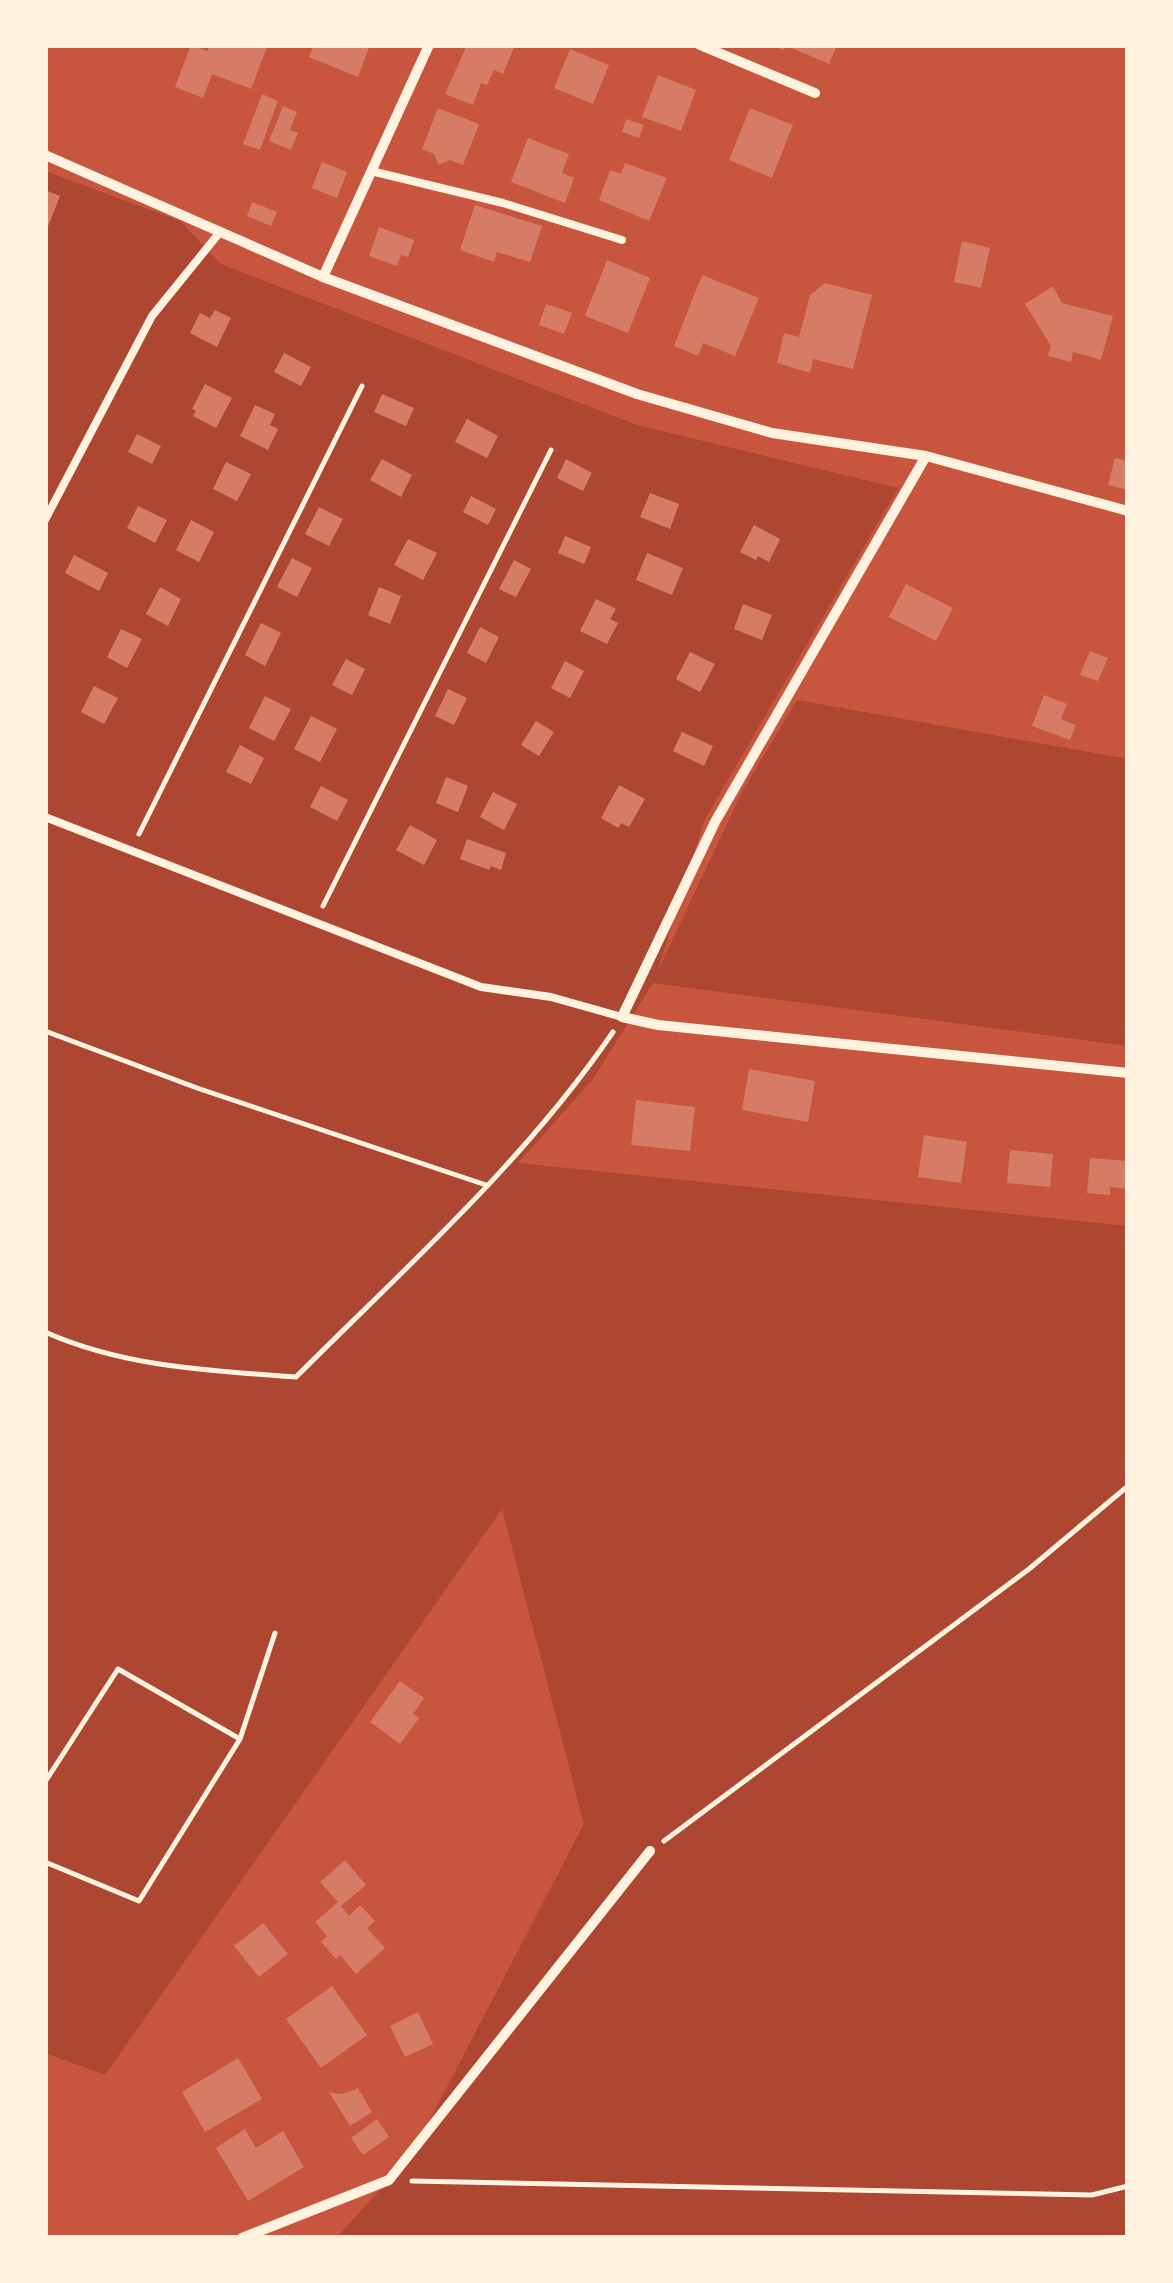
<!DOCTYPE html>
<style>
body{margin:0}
#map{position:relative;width:1173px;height:2283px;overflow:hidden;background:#c8553d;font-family:Bitter,serif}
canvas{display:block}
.frame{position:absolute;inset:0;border:48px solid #fff3e0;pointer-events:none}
</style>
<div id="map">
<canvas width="1173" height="2283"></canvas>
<div class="frame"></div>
</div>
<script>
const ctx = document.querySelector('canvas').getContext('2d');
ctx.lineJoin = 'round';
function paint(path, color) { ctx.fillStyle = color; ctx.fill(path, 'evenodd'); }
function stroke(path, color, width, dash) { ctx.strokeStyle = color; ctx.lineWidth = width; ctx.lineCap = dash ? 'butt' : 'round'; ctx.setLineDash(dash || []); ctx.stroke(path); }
const green = new Path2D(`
 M45,171L180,221L221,264L637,425L898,488L704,821L657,973L742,792L797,700L1128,759V1046L653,983L593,1079L518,1163L1128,1226V2238H336L411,2156L584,1824L502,1509L105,2075L45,2053Z`);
const building = new Path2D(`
 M191,45L207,51L210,45H268L251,89L212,74L203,98L175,87Z
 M314,45H370L358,77L309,57Z
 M467,45H515L503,74L494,70L487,85L481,83L473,105L445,94Z
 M771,45H837L829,64L785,45L783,50Z
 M570,49L609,65L593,104L554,88Z
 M658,75L696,90L681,131L642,117Z
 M262,94L278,101L260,150L243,144Z
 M283,106L297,112L290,130L298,133L291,150L269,141Z
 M438,108L479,124L463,165L450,160L439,165L434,154L422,149Z
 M750,108L793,125L772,178L729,160Z
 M626,119L644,125L639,138L622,132Z
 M528,138L569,154L562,173L574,178L565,203L511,182Z
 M322,162L347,172L337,198L312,188Z
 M625,163L667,178L649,221L599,200L610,170L621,174Z
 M45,190L60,196L45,234Z
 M252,202L277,212L271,226L247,216Z
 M475,205L542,226L530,262L497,252L494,262L460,250Z
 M379,227L414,240L408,257L401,255L397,266L369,256Z
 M962,241L990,248L981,288L954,282Z
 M607,260L650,278L628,333L585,316Z
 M702,275L759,298L735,356L703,343L698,356L674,346Z
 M825,283L872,295L853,369L813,359L810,373L777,363L784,333L799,337L810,295Z
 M1053,286L1062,303L1113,316L1101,360L1073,352L1071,362L1048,356L1051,346L1025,304Z
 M546,304L572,313L564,334L539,325Z
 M215,310L231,318L217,347L190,333L200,313L210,318Z
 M284,353L311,367L301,386L274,372Z
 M205,384L232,398L216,428L193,416L196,411L192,409Z
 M382,394L414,408L406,426L374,412Z
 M255,405L275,414L270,425L278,429L268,450L240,436Z
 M467,419L498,436L487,458L455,442Z
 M137,434L161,446L152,464L128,452Z
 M1115,458L1128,461V490L1108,485Z
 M382,459L412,475L401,497L370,480Z
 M566,459L592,473L583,491L557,478Z
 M226,462L251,474L237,501L213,489Z
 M650,493L679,504L670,529L640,517Z
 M471,496L496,509L488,525L463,512Z
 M138,506L167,520L155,543L127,528Z
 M319,507L343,519L329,546L305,534Z
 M191,520L214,532L199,562L176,550Z
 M754,525L780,539L769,562L758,556L756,560L740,552Z
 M565,536L591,547L584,564L558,553Z
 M408,539L437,553L423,580L394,565Z
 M647,553L683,568L672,595L636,580Z
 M74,555L108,573L99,591L65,573Z
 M292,558L312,568L297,597L277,587Z
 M514,560L531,569L516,597L499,589Z
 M906,584L953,608L936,641L889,617Z
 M160,587L181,599L168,626L146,614Z
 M379,587L401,596L390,624L368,615Z
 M596,599L616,609L610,619L618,623L607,644L580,631Z
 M743,604L772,615L762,640L734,629Z
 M261,623L281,633L265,666L245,655Z
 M480,627L499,637L486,663L467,653Z
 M121,629L142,639L127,668L107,657Z
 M1090,651L1108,658L1098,681L1080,675Z
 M690,652L715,664L700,692L676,679Z
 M346,659L365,669L352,695L332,685Z
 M565,661L584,671L570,698L551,688Z
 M94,686L118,698L104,724L81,712Z
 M448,689L467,698L454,725L435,716Z
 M1044,695L1067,704L1061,719L1076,725L1070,740L1032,726Z
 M265,696L291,709L274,741L249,728Z
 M311,716L337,729L320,762L294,749Z
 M536,721L554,732L539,756L521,745Z
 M682,732L713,746L704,766L673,751Z
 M240,745L264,758L251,784L226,772Z
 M446,777L468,786L458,812L436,803Z
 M619,785L645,799L629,827L621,823L618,828L601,818Z
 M321,786L348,800L337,821L310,807Z
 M493,792L517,804L504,830L480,817Z
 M410,825L437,840L424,865L396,850Z
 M467,839L506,853L501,870L491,866L489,870L460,859Z
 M749,1069L815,1081L808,1122L742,1110Z
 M636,1100L695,1107L690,1151L631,1145Z
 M924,1135L967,1142L961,1183L918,1177Z
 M1010,1150L1053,1154L1050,1187L1007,1183Z
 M1090,1158L1128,1161V1189L1110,1187V1195L1087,1193Z
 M400,1681L424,1698L413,1714L419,1718L400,1744L370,1722Z
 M345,1860L366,1885L341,1906L349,1916L360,1905L375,1921L367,1928L385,1948L356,1974L340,1955L336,1959L321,1942L327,1936L315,1922L338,1902L320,1882Z
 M263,1923L288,1954L259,1977L234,1946Z
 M332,1986L367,2035L321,2068L286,2019Z
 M418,2012L433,2044L405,2057L390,2026Z
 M238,2058L262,2099L205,2132L182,2092Z
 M358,2088L372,2112L350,2126L329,2092L342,2094Z
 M377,2119L389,2137L363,2155L351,2138Z
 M245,2129L256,2148L283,2131L304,2167L248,2201L216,2148Z`);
const path = new Path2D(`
 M139,834L362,386
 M323,906L551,450
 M45,1031L197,1088L486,1185
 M45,1332C123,1367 212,1371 296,1377C406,1267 525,1161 613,1032
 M45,1782L118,1669L240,1739
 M664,1841L1029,1569L1128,1486
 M45,1862L139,1901L240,1739L275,1633
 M412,2181L1092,2195L1128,2186`);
const service = new Path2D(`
 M371,171L503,203L622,240
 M45,520L152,316L220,232
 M45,817L481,987L551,997L622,1017`);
const minor = new Path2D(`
 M700,45L815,93
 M45,155L323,277L637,394L772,433L926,456L1128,511
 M323,277L429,45
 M926,456L715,822L622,1017L658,1025L1128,1073
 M242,2238L389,2180L650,1851`);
paint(green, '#ae4732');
paint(building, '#d67c66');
stroke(path, '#fff3e0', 5);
stroke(service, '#fff3e0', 8);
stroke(minor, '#fff3e0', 10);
</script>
